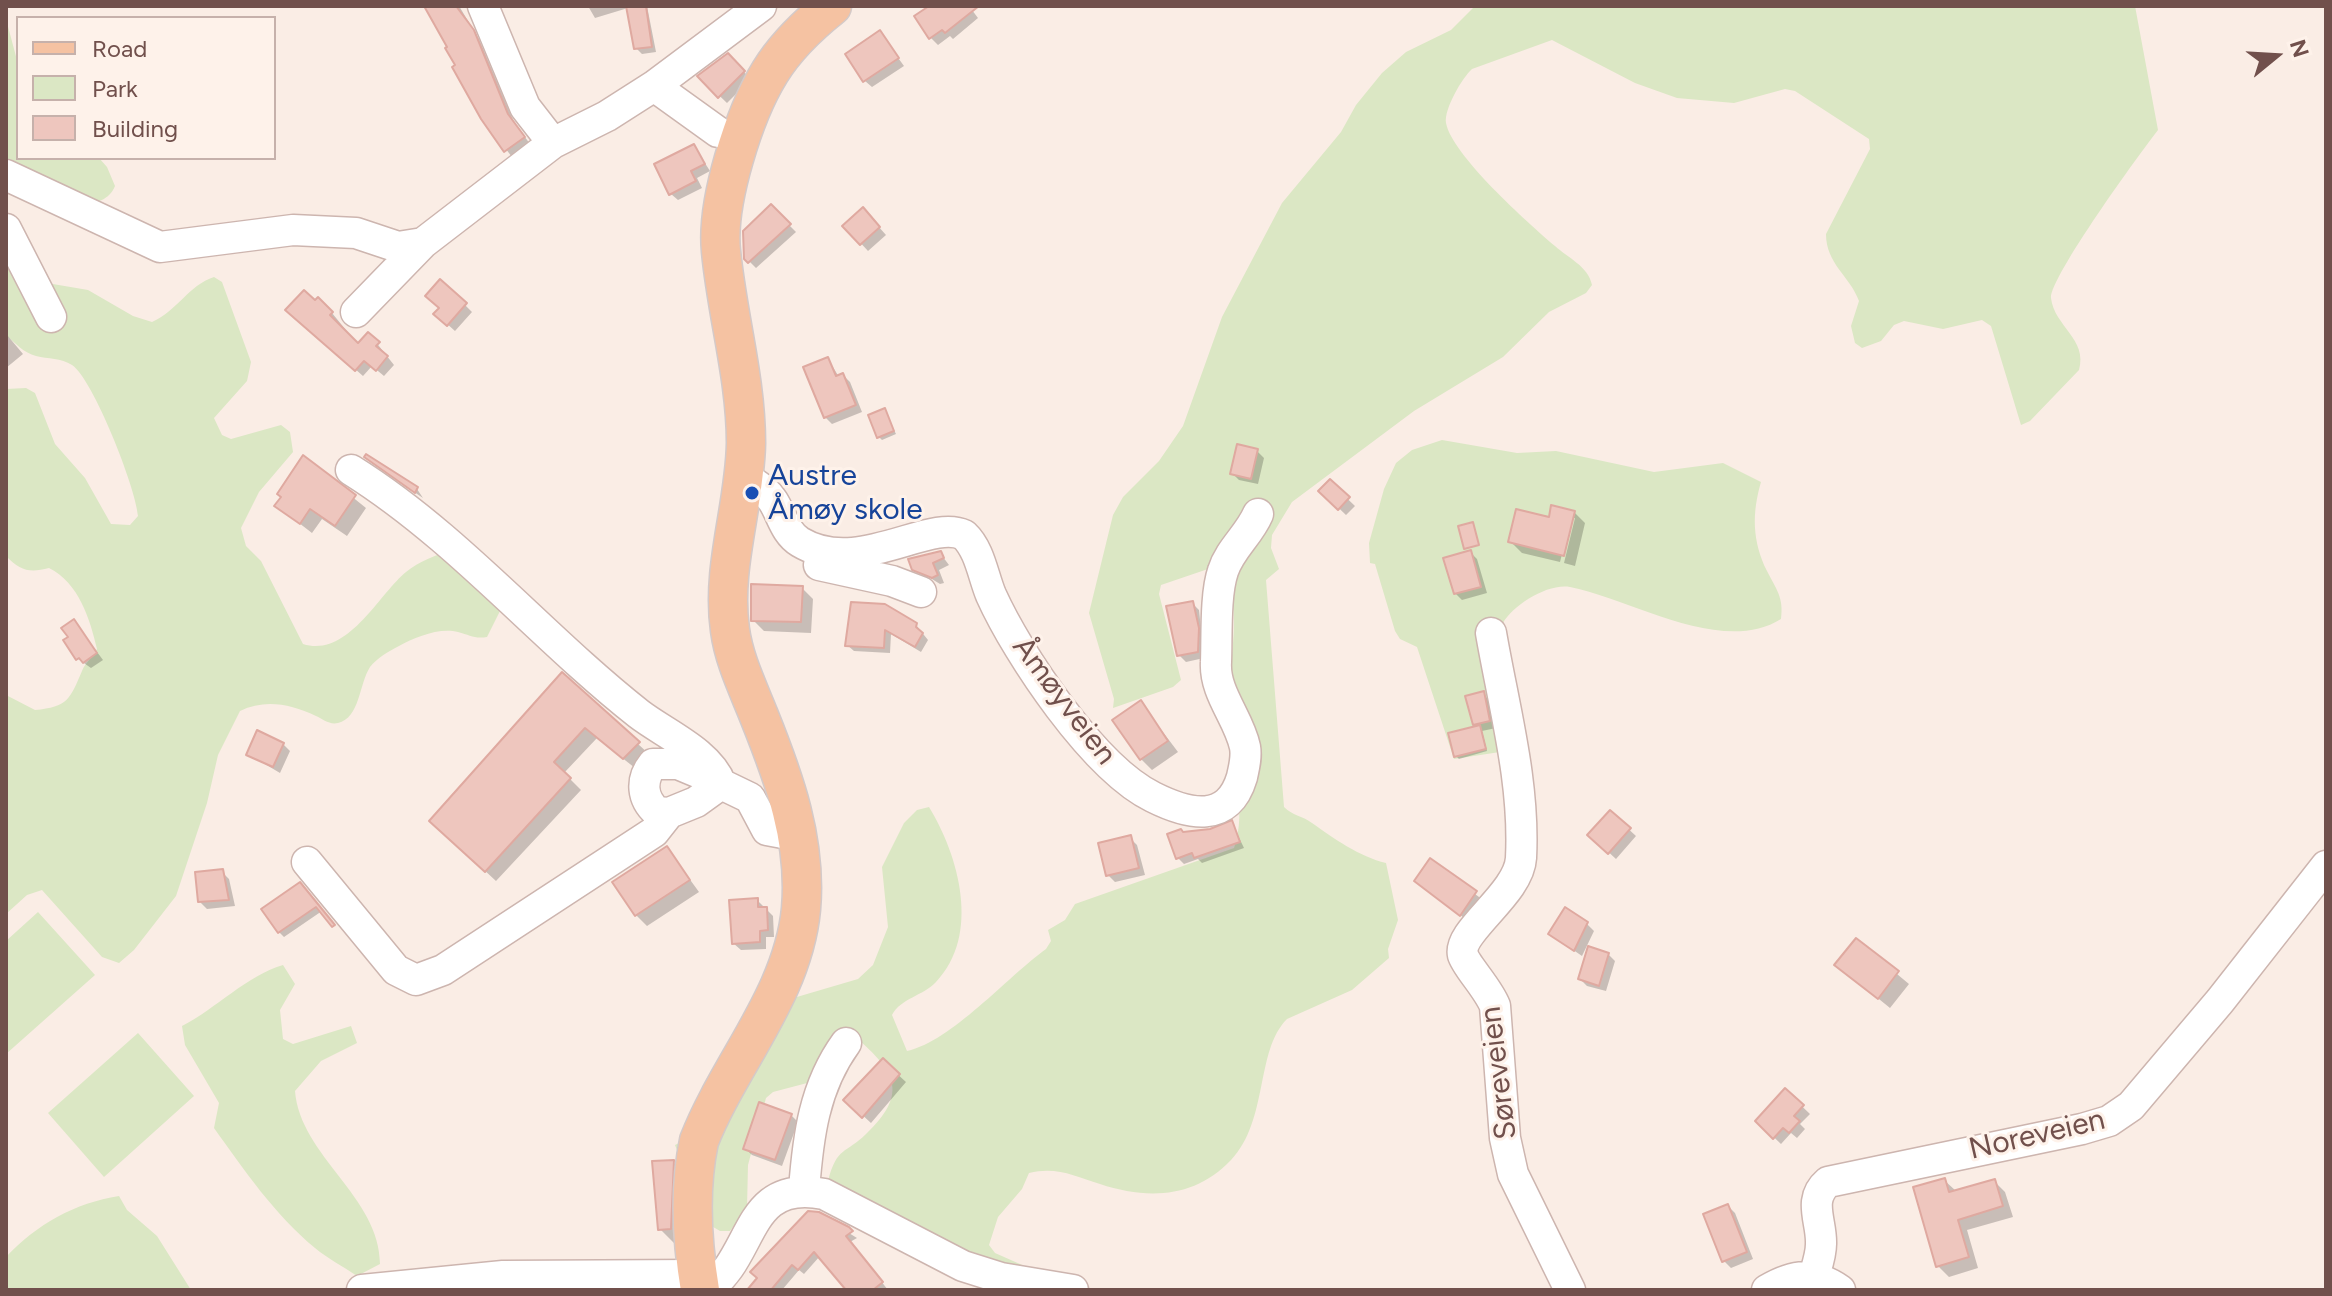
<!DOCTYPE html>
<meta charset="utf-8">
<style>
body{margin:0}
#map{position:relative;width:2332px;height:1296px;overflow:hidden;background:#faede5;font-family:Figtree,sans-serif}
canvas{display:block}
.frame{position:absolute;inset:0;border:8px solid #71504c;pointer-events:none}
.legend{position:absolute;left:16px;top:16px;width:260px;height:144px;box-sizing:border-box;background:#fef2ea;border:2px solid #c6b1ab;margin:0;padding:10px 14px;list-style:none;font-size:24px;color:#71504c}
.legend li{display:flex;align-items:center;gap:16px;height:40px}
.legend b{width:40px;border:2px solid #c6b1ab}
.north{position:absolute;left:2236px;top:16px;width:80px;height:80px;-webkit-text-stroke:6px #fef2ea;paint-order:stroke;rotate:72deg;font-size:22px;font-weight:700;line-height:32px;text-align:center;color:#71504c}
.north::after{content:'';display:block;margin:auto;width:28px;height:36px;background:#71504c;clip-path:polygon(50% 0,100% 100%,50% 72%,0 100%)}
</style>
<div id="map">
<canvas width="2332" height="1296"></canvas>
<div class="frame"></div>
<ul class="legend">
<li><b style="height:10px;background:#f5c2a2"></b>Road</li>
<li><b style="height:22px;background:#dbe7c4"></b>Park</li>
<li><b style="height:22px;background:#eec6be"></b>Building</li>
</ul>
<div class="north">N</div>
</div>
<script>
const ctx = document.querySelector('canvas').getContext('2d');
ctx.lineJoin = 'round';
function paint(path, color) { ctx.fillStyle = color; ctx.fill(path, 'evenodd'); }
function stroke(path, color, width, dash) { ctx.strokeStyle = color; ctx.lineWidth = width; ctx.lineCap = dash ? 'butt' : 'round'; ctx.setLineDash(dash || []); ctx.stroke(path); }
function write(font, color, halo, rows, align = 'center') {
  ctx.font = font + ' Figtree,sans-serif'; ctx.lineWidth = 6; ctx.setLineDash([]); ctx.textBaseline = 'middle'; ctx.strokeStyle = halo; ctx.fillStyle = color; for (const [text, x, y, turn = 0] of rows) {
    ctx.save(); ctx.translate(x, y); ctx.rotate((+turn || 0) * Math.PI / 180); ctx.textAlign = isNaN(turn) ? turn : align; if (halo) ctx.strokeText(text, 0, 0); ctx.fillText(text, 0, 0); ctx.restore();
  }
}
const green = new Path2D(`
 M1475,6H2135L2158,130C2140,153 2050,277 2051,298C2054,326 2088,339 2079,370L2030,421L2021,425L1991,326L1982,320L1943,329L1904,321L1894,325L1881,341L1862,348L1855,343L1851,326L1859,301C1850,276 1826,264 1826,234L1870,149L1869,139L1795,91L1785,89L1734,103L1677,98L1635,83L1552,40L1472,69C1462,78 1444,109 1446,123C1452,155 1528,223 1555,246C1568,258 1588,266 1592,285L1586,293L1549,312L1503,357L1414,411L1292,502L1272,535L1271,548L1279,569L1266,580L1284,807C1293,816 1303,816 1312,823C1333,838 1360,857 1386,863L1398,920L1388,949L1389,958L1352,990L1287,1019C1255,1051 1269,1120 1231,1160C1195,1198 1148,1200 1100,1184C1075,1176 1056,1166 1029,1173L1022,1189L998,1217L989,1245L995,1253L1038,1272L998,1290L828,1181C837,1146 846,1154 866,1134C907,1095 897,1074 860,1041L811,1082L773,1092L766,1098L748,1165L747,1208L730,1231H720L703,1221L675,1145L687,1139L790,999L858,979L873,965L888,927L882,867L904,823L917,810L929,807C959,856 981,935 936,982C923,996 901,998 892,1015L907,1051C952,1041 1007,977 1046,949L1051,941L1048,930L1065,920L1075,904L1234,848C1248,810 1231,763 1228,724C1225,686 1239,634 1232,599L1208,569L1161,585L1159,594L1181,680L1173,687L1113,708L1114,699L1089,613L1113,515L1123,497L1159,461L1183,426L1222,317L1282,203L1341,132L1356,105L1382,73L1406,52L1451,30Z
 M6,19L18,64V158H99L107,167L115,186C100,222 34,194 6,187Z
 M6,256L47,283L88,290L133,316L152,322C177,311 189,285 214,277L222,282L251,362L247,381L214,418L222,435L231,439L281,425L290,432L293,452L259,492L241,528L246,546L261,561L303,644C348,658 378,595 406,572C419,561 436,556 451,549L504,603L487,637C474,639 470,635 458,632C440,627 415,637 399,646C389,651 377,658 370,667C359,684 360,718 338,723C329,725 323,719 316,716C290,704 265,699 240,711L218,755L207,803L176,896L134,950L119,963L102,957L42,890L27,895L6,914V695L35,710C68,707 70,699 82,671C85,663 93,657 97,649C90,619 79,583 49,568C30,573 20,571 6,556V389L26,388L35,393L55,444L85,478L111,524L130,525L138,516C136,488 93,379 72,365C61,358 48,359 36,356C24,353 15,343 6,335Z
 M1442,440L1517,453L1556,451L1654,472L1723,463L1761,482C1752,513 1752,541 1767,571C1776,589 1784,597 1781,619C1722,656 1631,599 1570,587C1548,583 1513,605 1503,623L1513,750L1454,759L1417,647L1400,639L1395,631L1375,564L1370,563L1369,543L1384,489L1396,463L1412,450Z
 M38,912L95,975L6,1054V941Z
 M283,965L295,984L280,1010L283,1039L293,1044L351,1026L357,1043L321,1061L295,1091C300,1156 380,1197 380,1264L357,1276C343,1266 328,1259 315,1248C275,1215 244,1170 214,1128L219,1103L185,1045L182,1026C217,1008 246,976 283,965Z
 M138,1033L194,1096L104,1177L48,1113Z
 M119,1196L127,1210L157,1236L191,1290H6V1257C37,1224 75,1203 119,1196Z`);
const shadow = new Path2D(`
 M426,6H459L479,39L514,122L530,144L512,157L482,118L450,48Z
 M588,6H647L656,52L642,54L636,48L628,8L595,18Z
 M932,6H969L978,18L953,39L950,36L938,45L931,38Z
 M880,33L904,66L872,87L865,81Z
 M728,56L751,79L727,103L700,77Z
 M694,146L710,171L697,178L702,188L678,200L671,194Z
 M771,207L796,232L756,268L746,258Z
 M870,217L886,235L868,251L845,226Z
 M315,303L332,313L359,346L375,341L394,365L384,376L372,366L363,376L295,316Z
 M465,305L472,312L455,331L436,314Z
 M7,335L23,354L6,368V336Z
 M828,359L839,377L843,375L850,382L862,412L832,424L825,417Z
 M884,410L896,434L882,440L879,437Z
 M1257,451L1264,458L1258,484L1239,480L1232,473Z
 M367,457L417,489L423,498L373,464Z
 M304,458L366,508L347,536L322,519L312,533L277,506Z
 M1330,482L1355,506L1346,515L1321,491Z
 M1574,512L1585,523L1575,566L1564,563L1575,518H1571L1560,562L1522,553L1511,542Z
 M1470,552L1477,559L1487,593L1462,600L1455,593Z
 M940,553L949,565L939,570L944,583L940,584L914,568Z
 M802,588L813,599L811,633L764,631L753,620Z
 M1192,603L1199,610L1204,658L1186,662L1179,655Z
 M853,604L916,625L928,640L921,652L891,634L890,653L854,651L847,645Z
 M74,621L103,660L91,668L78,659L70,637Z
 M562,675L649,754L635,768L597,738L564,773L581,790L496,881L442,831Z
 M1483,694L1490,701L1496,728L1482,731L1487,751L1459,759L1456,756L1478,727L1475,724Z
 M1141,703L1178,752L1152,770L1141,759Z
 M283,744L290,751L280,773L248,754Z
 M1610,812L1636,836L1616,859L1590,835Z
 M1232,823L1244,848L1202,863L1198,859L1184,864L1178,858L1184,834L1210,831Z
 M1130,838L1137,845L1145,875L1115,882L1108,875Z
 M667,848L699,892L647,926L636,915Z
 M1431,861L1483,900L1468,921L1424,887Z
 M222,872L229,879L235,906L207,909L200,902Z
 M305,890L338,929L322,911L284,937L279,932Z
 M757,900L773,916L774,937H766V949L741,950L733,943Z
 M1587,924L1594,931L1582,956L1550,934Z
 M1856,940L1909,984L1890,1008L1837,965Z
 M1608,954L1615,961L1606,991L1587,986L1580,979Z
 M883,1061L906,1082L871,1123L846,1100Z
 M1786,1091L1810,1114L1800,1124L1805,1129L1797,1138L1791,1133L1781,1144L1757,1121Z
 M791,1115L798,1122L782,1166L752,1155L745,1148Z
 M673,1162L688,1176L685,1243L675,1244L660,1229Z
 M1944,1180L1956,1191L1994,1181L2005,1192L2013,1217L1967,1230L1978,1268L1949,1277L1938,1266Z
 M1728,1206L1735,1213L1753,1259L1731,1268L1724,1261Z
 M818,1214L857,1238L850,1242L888,1290H848L820,1256L804,1274L799,1270L782,1290H759Z`);
const building = new Path2D(`
 M424,6H456L474,30L508,114L525,137L504,152L481,119L452,67L455,65L445,48L447,47Z
 M626,6H646L652,47L634,49Z
 M929,6H979L945,33L942,30L929,39L914,16Z
 M880,30L899,58L863,82L845,54Z
 M728,53L745,71L718,98L697,76Z
 M694,144L705,164L691,171L696,181L669,195L654,164Z
 M771,204L791,224L748,263L744,259L743,231Z
 M863,207L880,227L860,245L842,226Z
 M440,279L467,303L447,326L433,314L439,308L425,296Z
 M304,290L315,300L318,297L333,312L330,315L358,343L368,332L380,342L376,346L388,356L376,371L364,361L355,371L285,310Z
 M828,357L836,376L843,373L856,405L824,418L803,367Z
 M885,408L894,431L877,438L868,415Z
 M1237,444L1258,449L1251,479L1230,474Z
 M366,454L418,487L415,493L364,457Z
 M303,455L356,495L335,526L310,509L300,524L274,506L281,497L277,494Z
 M1330,479L1350,497L1338,510L1318,491Z
 M1551,505L1575,511L1564,556L1508,542L1516,509L1549,517Z
 M1473,522L1479,545L1464,549L1458,526Z
 M1471,550L1481,587L1454,594L1443,558Z
 M941,551L944,558L933,563L938,575L932,578L912,570L908,559Z
 M751,584L803,586L801,622L751,621Z
 M1193,601L1199,628L1198,652L1177,656L1166,606Z
 M851,602L885,604L917,623L916,627L923,633L915,647L885,630L884,648L845,646Z
 M74,619L97,653L83,663L79,658L76,660L63,640L68,637L61,628Z
 M562,672L640,742L623,759L585,728L554,762L571,778L485,872L429,821Z
 M1484,691L1490,721L1473,725L1465,696Z
 M1141,700L1168,741L1140,760L1112,720Z
 M1480,725L1486,749L1454,757L1448,733Z
 M257,730L284,743L273,767L246,755Z
 M1610,810L1631,828L1608,854L1587,835Z
 M1232,820L1240,842L1194,858L1192,853L1176,859L1167,834L1181,829L1183,832L1210,829Z
 M1131,835L1139,868L1106,876L1098,843Z
 M667,846L690,880L635,916L612,882Z
 M1430,858L1477,891L1460,916L1414,881Z
 M223,869L229,900L198,902L195,872Z
 M300,882L335,925L332,927L316,907L278,933L261,909Z
 M758,898V907H767L768,930L760,931V942L732,944L729,900Z
 M1565,907L1588,922L1574,951L1548,934Z
 M1856,938L1899,971L1878,999L1834,965Z
 M1588,946L1609,953L1599,986L1578,979Z
 M883,1058L900,1074L862,1118L843,1100Z
 M1785,1088L1804,1105L1794,1116L1800,1121L1789,1133L1783,1128L1773,1139L1755,1121Z
 M759,1102L792,1114L775,1160L743,1149Z
 M674,1160L671,1229L658,1230L652,1161Z
 M1945,1178L1949,1192L1995,1179L2003,1206L1958,1220L1969,1257L1936,1267L1913,1187Z
 M1728,1204L1747,1252L1722,1262L1703,1214Z
 M808,1211L819,1212L849,1227L853,1231L846,1236L883,1282L873,1290H846L814,1252L798,1270L792,1265L771,1290H747L757,1278L750,1272Z`);
const minor = new Path2D(`
 M483,6L525,107L553,143
 M654,86L718,132
 M6,175L160,247L293,230L356,233L398,247L423,243
 M6,229L51,317
 M356,312L423,243L553,143L607,116L654,86L761,6
 M351,470C458,537 540,636 639,714C665,734 709,752 721,784
 M745,477C755,484 766,490 773,501C782,515 785,533 800,542C858,577 929,518 964,535C980,550 983,576 991,595C1018,655 1094,768 1153,797C1189,815 1228,824 1242,777C1244,767 1247,758 1245,747C1239,718 1214,693 1216,662C1217,637 1215,594 1223,571C1230,549 1249,535 1258,514
 M819,565L892,581L921,592
 M1491,633C1504,708 1525,782 1521,858C1519,894 1457,931 1463,955C1466,966 1488,988 1495,1006L1505,1138L1513,1174L1570,1290
 M669,813L657,812C642,799 640,780 653,764H678L709,777
 M307,862L396,970L416,980L443,970L654,832L669,813L696,802L721,784L750,798L767,830L799,836
 M804,1190C808,1137 814,1087 846,1043
 M1814,1276C1817,1266 1821,1255 1821,1244C1822,1221 1807,1200 1828,1182L2082,1129L2109,1121L2131,1106L2220,1001L2326,866
 M362,1290L503,1276L698,1275
 M706,1290C756,1258 743,1178 824,1194L963,1266L1001,1278L1073,1290
 M1767,1290C1794,1274 1814,1272 1840,1290`);
const major = new Path2D(`
 M700,1290C692,1242 689,1189 699,1141C729,1064 793,995 801,909C807,841 784,778 759,716C748,688 734,660 730,630C721,567 745,506 746,443C746,378 727,315 721,251C716,202 744,114 770,72C786,46 808,25 832,6`);
const markers = [
 [752,493,8,"#1a4fb4"]
];
const transitNames = [
 ["Austre",768,476],
 ["Åmøy skole",768,510]
];
const streetNames = [
 ["Åmøyveien",1064,701,53],
 ["Søreveien",1499,1073,-97],
 ["Noreveien",2037,1135,-13]
];
paint(green, '#dbe7c4');
paint(shadow, '#0003');
paint(building, '#eec6be');
stroke(building, '#dfa9a0', 2);
stroke(minor, '#cdb5af', 33);
stroke(major, '#d4cac9', 41);
stroke(minor, '#fff', 30);
stroke(major, '#f5c2a2', 38);
for (const [x, y, r, color] of markers) { const dot = new Path2D(); dot.arc(x, y, r, 0, 2 * Math.PI); ctx.fillStyle = color; ctx.fill(dot); stroke(dot, '#fef2ea', 3); }
write('30px', '#164399', '#fef2ea', transitNames, 'left');
write('30px', '#71504c', '#fef2ea', streetNames);
</script>
